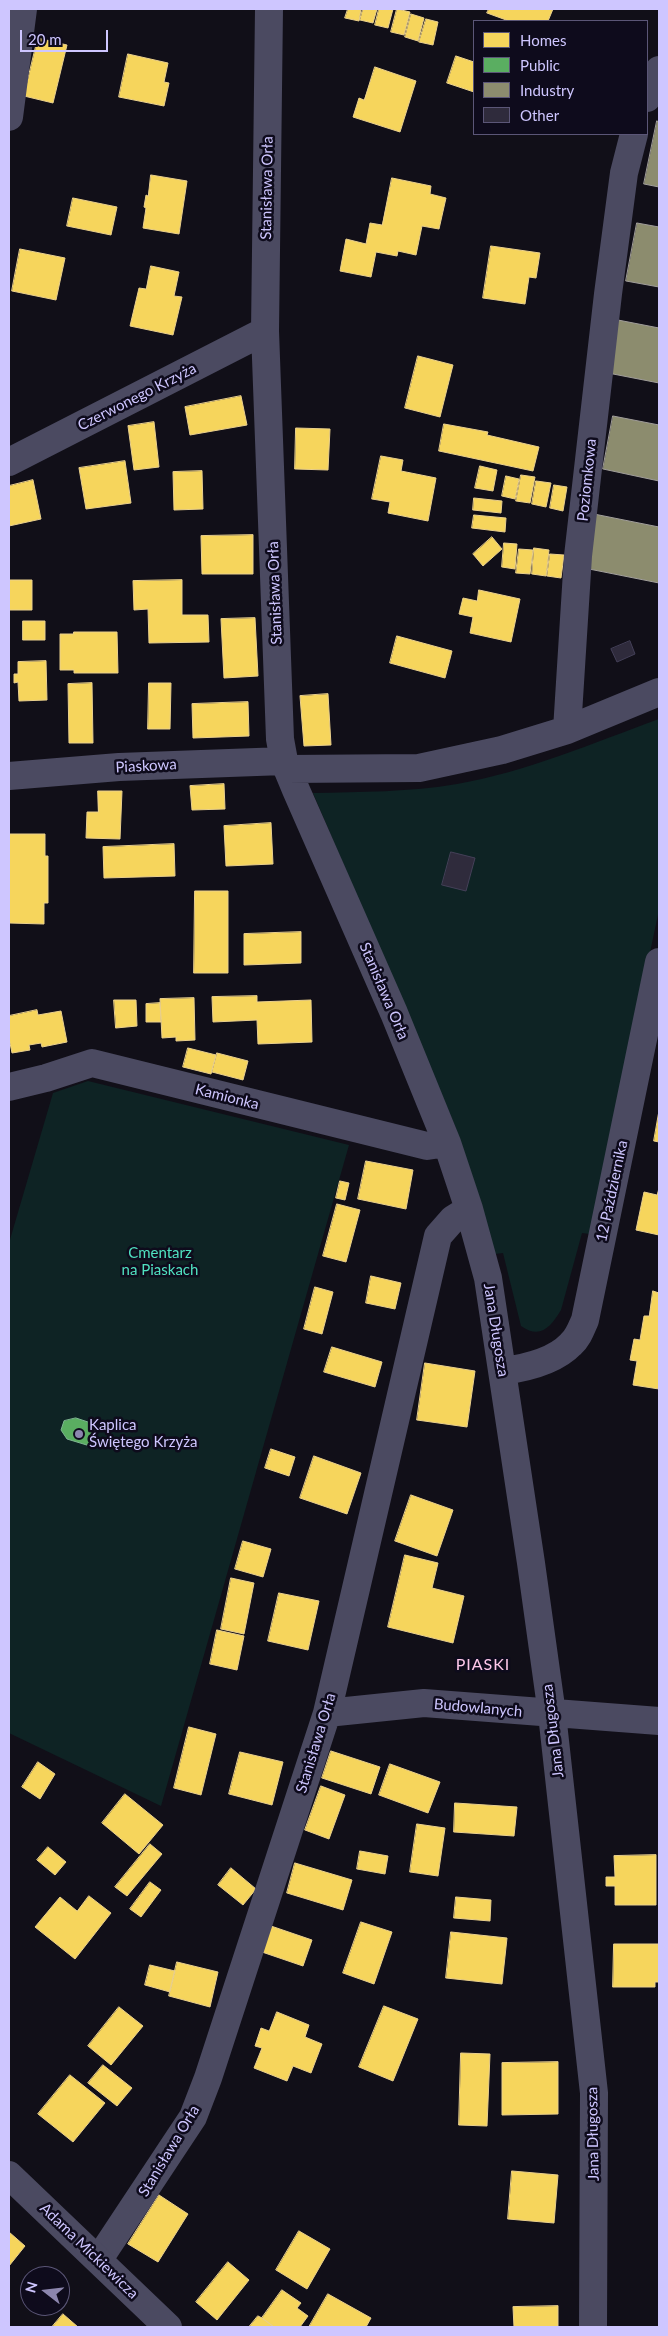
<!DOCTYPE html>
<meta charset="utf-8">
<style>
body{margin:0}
#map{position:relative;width:668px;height:2336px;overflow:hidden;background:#110f18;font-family:Lato,sans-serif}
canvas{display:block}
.frame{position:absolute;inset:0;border:10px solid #cec6ff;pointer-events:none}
.legend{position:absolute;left:473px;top:20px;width:175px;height:115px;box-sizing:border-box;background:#0e0b1c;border:1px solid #5b5677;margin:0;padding:6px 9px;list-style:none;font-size:15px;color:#cec6ff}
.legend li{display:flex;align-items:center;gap:10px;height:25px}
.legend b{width:25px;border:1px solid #5b5677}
.north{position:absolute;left:20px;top:2266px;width:50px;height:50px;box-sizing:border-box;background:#0e0b1c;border:1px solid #5b5677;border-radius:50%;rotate:286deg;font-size:14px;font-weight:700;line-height:20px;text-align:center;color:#cec6ff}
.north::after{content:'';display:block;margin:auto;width:18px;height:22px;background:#8c86ae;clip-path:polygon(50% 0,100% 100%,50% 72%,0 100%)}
.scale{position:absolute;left:20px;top:30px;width:88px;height:22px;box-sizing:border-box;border:2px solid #cec6ff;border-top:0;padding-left:6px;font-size:15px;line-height:18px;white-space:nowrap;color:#cec6ff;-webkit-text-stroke:4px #0e0b1c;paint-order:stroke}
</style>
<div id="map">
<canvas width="668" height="2336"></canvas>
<div class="frame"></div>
<ul class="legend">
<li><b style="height:14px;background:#f6d55c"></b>Homes</li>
<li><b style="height:14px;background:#5aae61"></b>Public</li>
<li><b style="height:14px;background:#8c8c6e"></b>Industry</li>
<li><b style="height:14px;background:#2f2b3c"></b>Other</li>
</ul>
<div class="north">N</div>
<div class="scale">20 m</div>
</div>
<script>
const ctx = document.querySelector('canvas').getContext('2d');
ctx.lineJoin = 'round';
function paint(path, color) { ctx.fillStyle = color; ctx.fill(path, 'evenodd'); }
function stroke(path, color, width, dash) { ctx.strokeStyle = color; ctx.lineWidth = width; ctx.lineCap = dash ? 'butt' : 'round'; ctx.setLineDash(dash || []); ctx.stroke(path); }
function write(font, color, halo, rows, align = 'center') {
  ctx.font = font + ' Lato,sans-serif'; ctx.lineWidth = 5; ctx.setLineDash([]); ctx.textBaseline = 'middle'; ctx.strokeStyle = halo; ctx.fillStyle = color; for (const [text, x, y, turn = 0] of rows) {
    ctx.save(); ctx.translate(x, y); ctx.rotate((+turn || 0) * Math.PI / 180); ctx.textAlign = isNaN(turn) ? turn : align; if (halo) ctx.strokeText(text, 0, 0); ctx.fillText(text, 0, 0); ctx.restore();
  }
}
const green = new Path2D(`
 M659,719V910L590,1234L582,1233L561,1310C551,1326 541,1340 521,1326L503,1253L495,1254L455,1126L313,793C361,792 410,792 457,784C526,772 593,743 659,719Z
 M88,1081L349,1145L161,1806L9,1733V1243L53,1093Z`);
const homes = new Path2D(`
 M348,9H361L359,21L345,18Z
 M363,9H377L373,23L360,20Z
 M379,9H393L388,28L375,25Z
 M397,9L410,12L404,35L391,32Z
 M489,9H553L548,21H509L487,13Z
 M411,14L424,18L418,41L405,37Z
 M426,19L438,22L433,45L419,42Z
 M38,38L67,45L53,103L24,96Z
 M128,54L168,63L164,82L169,83L164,106L119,97Z
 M456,56L474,62V92L447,83Z
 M375,67L416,81L400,132L353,117L359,98L364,100Z
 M151,175L187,181L179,234L143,228L146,208L144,207L146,195L148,196Z
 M392,178L431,186L430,194L446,198L439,229L422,226L416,255L398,251L397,256L376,252L371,277L340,271L346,239L366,244L370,223L382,225Z
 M73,198L117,207L111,235L67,226Z
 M491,246L540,253L536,278L529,277L525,304L483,298Z
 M20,249L65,258L56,300L12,291Z
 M151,266L179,272L174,296L182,297L173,335L130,326L139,288L146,289Z
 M418,356L453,365L440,417L405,408Z
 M241,396L247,425L190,435L185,407Z
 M154,422L159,467L134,470L128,426Z
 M444,424L488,432L487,435L539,447L533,471L439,451Z
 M296,428L330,429L328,470L295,469Z
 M381,456L403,460L401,471L436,478L428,521L388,513L390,502L372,499Z
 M125,461L131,503L86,509L79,468Z
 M480,466L497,470L493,491L475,488Z
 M202,471L203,509L174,510L173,472Z
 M521,475L535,477L530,503L516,501Z
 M506,476L519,479L515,499L502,496Z
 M33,480L41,519L9,526V486Z
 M536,481L551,483L546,507L532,504Z
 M554,485L567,487L563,511L550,508Z
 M474,498L502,501L501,513L473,510Z
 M474,515L506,518L505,532L472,528Z
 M253,535V574H202L201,536Z
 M492,537L502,549L483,566L473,554Z
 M504,543L517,544L515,569L502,567Z
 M534,548L549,550L546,576L532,574Z
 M519,549L533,550L530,574L516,573Z
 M550,554L564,555L561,578L547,576Z
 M9,580H32V610H9Z
 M182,580V615H208L209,642L149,643L148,609L134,610L133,581Z
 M479,590L520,599L511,642L470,633L473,617L459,614L463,598L477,601Z
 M255,618L258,676L224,678L221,619Z
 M23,621H45V640H23Z
 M74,632H117L118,673H74V670H60V634H73Z
 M397,636L452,651L445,678L390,663Z
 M46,661L47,700L19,701L18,682L14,683V674H18V662Z
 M92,683L93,743H69L68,684Z
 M149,683H171L170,729H148Z
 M328,694L331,745L304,746L300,696Z
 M248,702L249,736L193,738L192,704Z
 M224,784L225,809L192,810L190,786Z
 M98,791H122L120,839L86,838L87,812H98Z
 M271,823L273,864L226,866L224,826Z
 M9,834H45V856H48V903H44V924L9,923Z
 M174,844L175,876L104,878L103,847Z
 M195,891H228V973H194Z
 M301,932V963L244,965V934Z
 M257,996V1002L311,1000L312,1042L258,1044L257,1020L213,1022L212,997Z
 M194,998L195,1040L176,1041V1037L162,1038L160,999Z
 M114,1000H136L137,1026L116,1028Z
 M160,1003L161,1022H146V1004Z
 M37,1010L38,1015L61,1011L67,1042L42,1047L41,1043L29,1045L30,1050L12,1053L9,1038V1016Z
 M188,1048L216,1055L211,1074L183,1067Z
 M217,1053L248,1061L243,1080L212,1072Z
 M659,1111V1142L654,1141Z
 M366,1161L413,1170L406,1209L358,1199Z
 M340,1181L349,1183L345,1200L336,1198Z
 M659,1188V1235L636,1230L644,1192L657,1195Z
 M337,1204L360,1210L346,1262L323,1256Z
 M371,1276L401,1283L395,1309L366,1303Z
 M315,1287L333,1292L322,1334L304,1329Z
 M653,1291L659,1293V1389L633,1385L637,1361L630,1360L634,1339L640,1340L644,1316H649Z
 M332,1347L382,1362L375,1387L324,1372Z
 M425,1363L475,1371L467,1427L417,1420Z
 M271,1449L295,1457L289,1476L265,1468Z
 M314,1456L361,1473L347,1514L300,1498Z
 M411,1495L453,1510L437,1556L395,1541Z
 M243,1541L271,1549L263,1577L235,1569Z
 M405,1555L438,1563L432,1588L464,1596L453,1643L388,1627Z
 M231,1578L254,1583L244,1634L221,1629Z
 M279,1593L319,1601L308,1650L268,1641Z
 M217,1630L244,1636L237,1670L210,1664Z
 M189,1727L216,1734L201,1795L174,1788Z
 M331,1751L380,1767L371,1794L322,1778Z
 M240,1752L283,1762L272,1805L229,1794Z
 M38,1762L55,1774L40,1799L22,1787Z
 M390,1764L440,1782L428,1813L379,1795Z
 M321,1786L345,1795L329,1839L305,1830Z
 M125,1794L163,1825L139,1854L102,1823Z
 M455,1803L517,1807L514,1836L454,1832Z
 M417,1824L445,1828L438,1876L410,1872Z
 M150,1844L162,1854L127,1896L115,1887Z
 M48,1847L66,1862L55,1875L37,1860Z
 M360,1851L388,1856L385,1874L357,1869Z
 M656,1855V1905H615V1886H606V1877H615L614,1856Z
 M295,1863L352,1880L343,1910L287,1893Z
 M231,1868L256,1889L243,1905L218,1885Z
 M150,1882L161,1890L141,1917L130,1909Z
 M89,1896L111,1913L75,1959L35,1927L60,1897L77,1911Z
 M456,1897L491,1900L490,1921L454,1918Z
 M361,1922L392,1932L374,1984L343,1973Z
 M268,1925L312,1940L303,1966L259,1951Z
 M451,1932L507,1938L502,1984L446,1978Z
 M614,1944H659V1982H655V1987H613Z
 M177,1962L218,1972L210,2007L169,1996Z
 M150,1965L175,1971L170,1992L145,1985Z
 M384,2006L418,2019L393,2081L359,2067Z
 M119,2007L143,2026L111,2065L88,2046Z
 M277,2012L309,2025L305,2037L322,2044L311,2073L293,2066L287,2081L254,2068L262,2048L255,2046L261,2028L269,2031Z
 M461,2053L490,2054L487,2126L459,2125Z
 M558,2062V2114L502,2115V2063Z
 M103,2065L132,2088L117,2106L88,2083Z
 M70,2075L105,2103L73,2142L38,2114Z
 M512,2171L558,2175L554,2223L508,2219Z
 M159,2195L188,2214L158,2262L128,2244Z
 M299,2231L330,2249L307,2289L276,2270Z
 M9,2232L25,2246L9,2266Z
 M228,2262L249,2280L217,2320L196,2302Z
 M282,2290L301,2303L297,2308L308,2316L300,2327H274L262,2318Z
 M328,2294L371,2318L366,2327H309Z
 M558,2306V2327H514L513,2307Z
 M63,2314L78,2327H52Z
 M258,2316L262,2318L274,2327H249Z`);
const public = new Path2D(`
 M76,1418L97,1425L90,1446L67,1439L61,1430L64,1421Z`);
const industry = new Path2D(`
 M657,121L659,122V187L644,184Z
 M637,223L659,227V287L626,281Z
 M618,320L659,328V383L608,373Z
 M613,416L659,425V481L603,469Z
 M594,514L659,527V583L584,568Z`);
const building = new Path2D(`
 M630,641L635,654L617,662L611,649Z
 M451,852L475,858L466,891L442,885Z`);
const minor = new Path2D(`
 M269,9L265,331L280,739L284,761L296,790L394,1013L447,1143L469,1209L488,1278L531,1563L552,1714L594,2093L593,2327
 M647,98L659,70
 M9,117L23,9
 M9,462L265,331
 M567,730L578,556L608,294L624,173L634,134
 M287,769L419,768L502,750L567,730L659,692
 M9,776L119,767L284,761
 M9,1087L46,1078L92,1063L427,1146L447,1143
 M503,1371C525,1368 555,1361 571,1344C578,1338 581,1329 585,1320L659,962
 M327,1713L424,1703L659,1721
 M99,2259L193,2117L208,2078L327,1713L438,1236L453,1219L469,1209`);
const tertiary = new Path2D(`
 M9,2175L168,2327`);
const markers = [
 [79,1434,5,"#8c86ae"]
];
const streetNames = [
 ["Stanisława Orła",267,188,-89],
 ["Czerwonego Krzyża",137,397,-27],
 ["Poziomkowa",587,480,-84],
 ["Stanisława Orła",275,593,-92],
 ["Piaskowa",146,766,-3],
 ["Stanisława Orła",384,991,67],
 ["Kamionka",227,1097,14],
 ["12 Października",612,1191,-78],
 ["Jana Długosza",496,1330,81],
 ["Budowlanych",478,1708,5],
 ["Jana Długosza",553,1731,-97],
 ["Stanisława Orła",316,1743,-73],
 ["Jana Długosza",593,2134,-91],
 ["Stanisława Orła",169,2151,-59],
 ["Adama Mickiewicza",89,2251,44]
];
const parkNames = [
 ["Cmentarz",160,1253],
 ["na Piaskach",160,1270]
];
const poiNames = [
 ["Kaplica",89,1425],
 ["Świętego Krzyża",89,1442]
];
const neighbourhoodNames = [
 ["PIASKI",483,1665]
];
paint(green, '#0e2324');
paint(homes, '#f6d55c');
stroke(homes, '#ead08d', 1);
paint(public, '#5aae61');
stroke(public, '#7db590', 1);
paint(industry, '#8c8c6e');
stroke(industry, '#a09d9a', 1);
paint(building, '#2f2b3c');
stroke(building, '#444058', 1);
stroke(minor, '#4b4a61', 28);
stroke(tertiary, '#4b4a61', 28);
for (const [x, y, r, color] of markers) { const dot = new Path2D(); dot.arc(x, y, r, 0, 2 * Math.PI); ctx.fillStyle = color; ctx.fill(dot); stroke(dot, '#0e0b1c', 2); }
write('15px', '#cec6ff', '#0e0b1c', streetNames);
write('15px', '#50e1c0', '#0e0b1c', parkNames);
write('15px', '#cec6ff', '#0e0b1c', poiNames, 'left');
ctx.letterSpacing = '1px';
write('16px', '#ffc8ea', '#0e0b1c', neighbourhoodNames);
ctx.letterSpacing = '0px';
</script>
